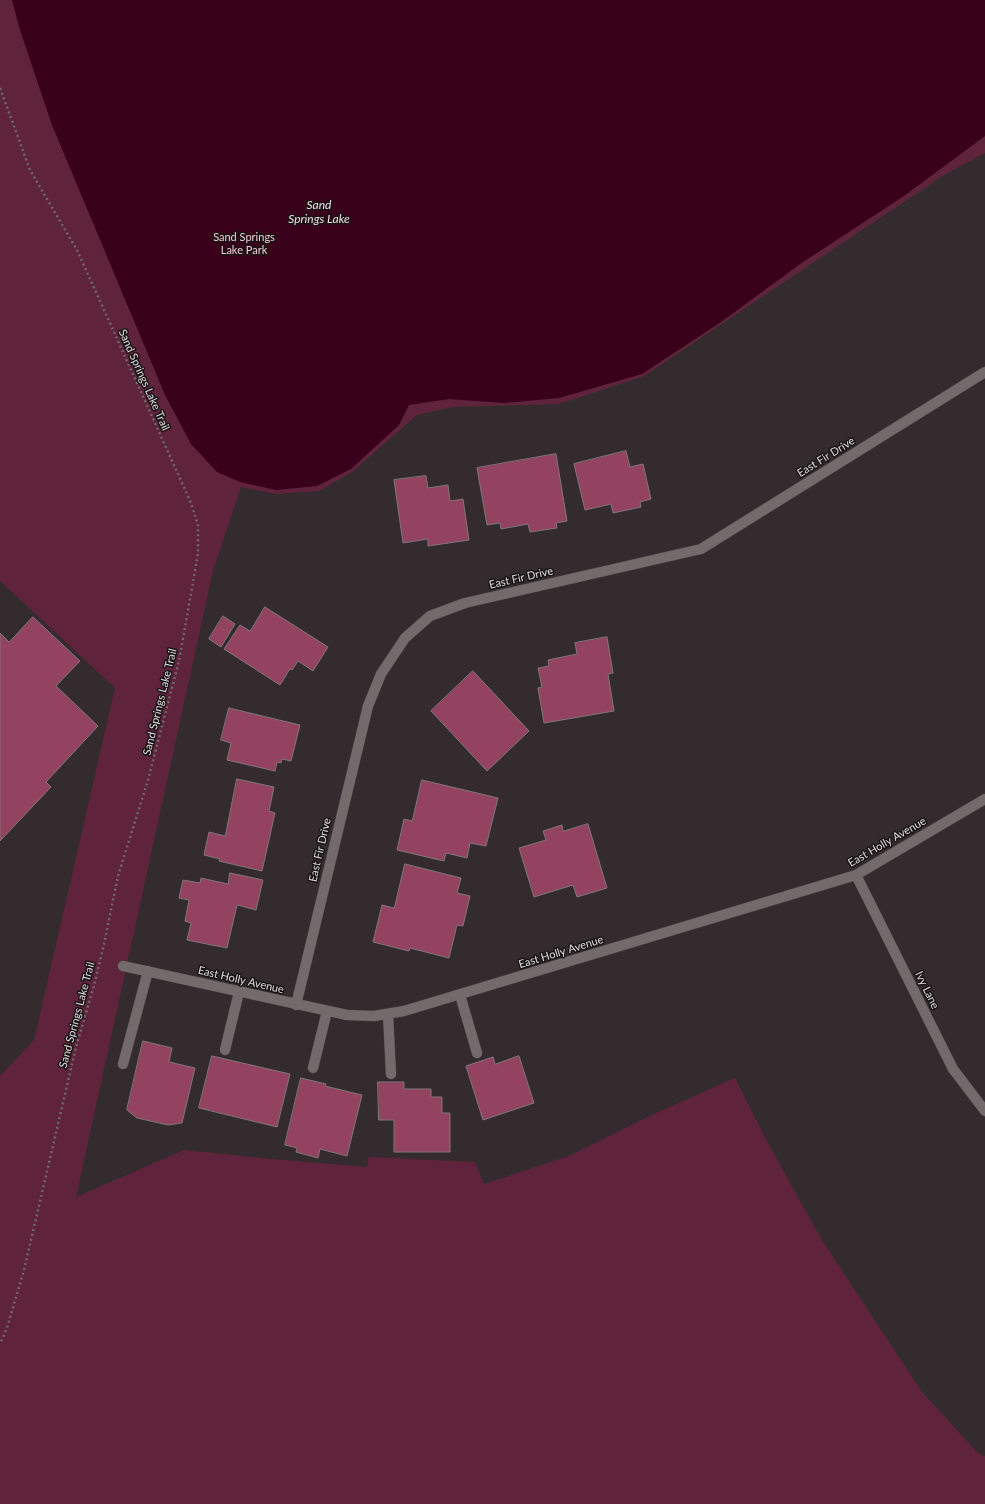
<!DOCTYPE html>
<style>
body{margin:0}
canvas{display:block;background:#332b2d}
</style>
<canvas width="985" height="1504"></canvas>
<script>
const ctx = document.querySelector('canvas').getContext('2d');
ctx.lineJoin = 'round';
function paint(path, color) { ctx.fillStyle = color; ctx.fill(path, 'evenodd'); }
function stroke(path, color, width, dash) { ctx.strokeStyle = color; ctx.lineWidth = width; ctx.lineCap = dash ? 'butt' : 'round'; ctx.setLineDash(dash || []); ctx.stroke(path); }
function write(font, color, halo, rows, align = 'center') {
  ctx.font = font + ' Lato,sans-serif'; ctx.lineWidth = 3; ctx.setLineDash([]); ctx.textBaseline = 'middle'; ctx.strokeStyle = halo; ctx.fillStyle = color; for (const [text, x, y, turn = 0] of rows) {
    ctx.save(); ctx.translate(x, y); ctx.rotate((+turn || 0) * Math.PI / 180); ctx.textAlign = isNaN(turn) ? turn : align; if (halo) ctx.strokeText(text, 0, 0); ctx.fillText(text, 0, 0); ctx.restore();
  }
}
const green = new Path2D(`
 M0,0H985V153L944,175L644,376L559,404L453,407L417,415L352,472L319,491L276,494L241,487L213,571L76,1197L184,1150L271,1159L367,1167L369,1157L475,1162L484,1184L569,1156L656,1113L735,1078L768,1143L820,1237L922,1392L978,1453L985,1456V1504H0V1076L34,1040L115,688L0,581Z`);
const water = new Path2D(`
 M12,0H985V136L904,196L803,262L721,322L642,374L559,398L504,403L449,399L409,405L399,425L351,469L317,486L276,490L240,482L217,472L191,444L165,395L52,125L19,27Z`);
const building = new Path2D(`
 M626,451L630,467L643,464L651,499L640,502L641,507L613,513L611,504L585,510L574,464Z
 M556,454L567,521L556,523L557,528L530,532L528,524L501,529L500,523L487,525L477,468Z
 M426,476L428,488L448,485L450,501L463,499L469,540L428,546V539L403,543L394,480Z
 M265,607L328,647L313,671L298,661L292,670L290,669L280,685L224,649L240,625L250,631Z
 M223,616L235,624L221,647L209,639Z
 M33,617L80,661L56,686L98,726L46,782L51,787L0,841V633L9,642Z
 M607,637L613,673L608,674L614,711L544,723L538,688L542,687L538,668L549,666L548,660L577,654L575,643Z
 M473,671L529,731L487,771L431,711Z
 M229,708L300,725L291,761L282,759L281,763L277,762L275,771L227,760L231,743L221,740Z
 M237,779L274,787L269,811L275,813L262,871L219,861L220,859L204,855L209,832L225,836Z
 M422,780L498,798L486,846L470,843L467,858L446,853L444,861L397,850L404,819L412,821Z
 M588,824L607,888L577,897L573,885L534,897L519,848L546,840L543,831L562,825L563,831Z
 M405,864L461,878L457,893L470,896L463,926L457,925L449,958L410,948L409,951L373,942L382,905L394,908Z
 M230,873L263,880L256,910L237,905L227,948L187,940L191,923L185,921L189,900L179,898L183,880L200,883L201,878L228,884Z
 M143,1041L172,1048L169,1062L195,1068L182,1123L168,1125L137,1118L127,1110Z
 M212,1056L290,1074L277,1127L199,1108Z
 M519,1056L534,1103L483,1120L466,1066L493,1057L495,1064Z
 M301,1078L326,1084L325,1086L362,1095L347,1156L320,1149L318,1158L296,1152L297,1148L285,1145Z
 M378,1082H404V1089H431V1097H442V1113H450V1152H394V1120H379Z`);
const path = new Path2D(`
 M0,88L30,170L77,250L191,503L198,525V554L179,661L148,780L118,876L104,944L94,986L76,1047L24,1270L7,1328L0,1344`);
const minor = new Path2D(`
 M856,875L953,1069L985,1111
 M123,966L347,1015L374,1016L404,1011L856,875L985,799
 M460,995L477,1053
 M296,1005L368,706L381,674L405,638L430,616L465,603L701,549L985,372
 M388,1014L391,1074
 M225,1050L239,992
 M123,1064L148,971
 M313,1068L327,1011`);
const parkNames = [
 ["Sand Springs",244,237],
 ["Lake Park",244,250]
];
const streetNames = [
 ["Sand Springs Lake Trail",144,380,66],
 ["East Fir Drive",826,457,-32],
 ["East Fir Drive",521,578,-13],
 ["Sand Springs Lake Trail",160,702,-76],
 ["East Holly Avenue",887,842,-30],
 ["East Fir Drive",320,850,-77],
 ["East Holly Avenue",561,952,-17],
 ["East Holly Avenue",241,980,13],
 ["Ivy Lane",927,990,64],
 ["Sand Springs Lake Trail",77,1015,-75]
];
const waterNames = [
 ["Sand",319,205],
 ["Springs Lake",319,219]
];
paint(green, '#5f243b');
paint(water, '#3a011b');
paint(building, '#934260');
stroke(building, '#807779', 1);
stroke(minor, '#4d4749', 11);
stroke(path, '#6f686a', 2.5, [2, 3]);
stroke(minor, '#736a6c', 10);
write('11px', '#f7c7d5', '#181415', parkNames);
write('11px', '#e0dadc', '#181415', streetNames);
write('italic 12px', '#f4dbe2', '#181415', waterNames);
</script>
